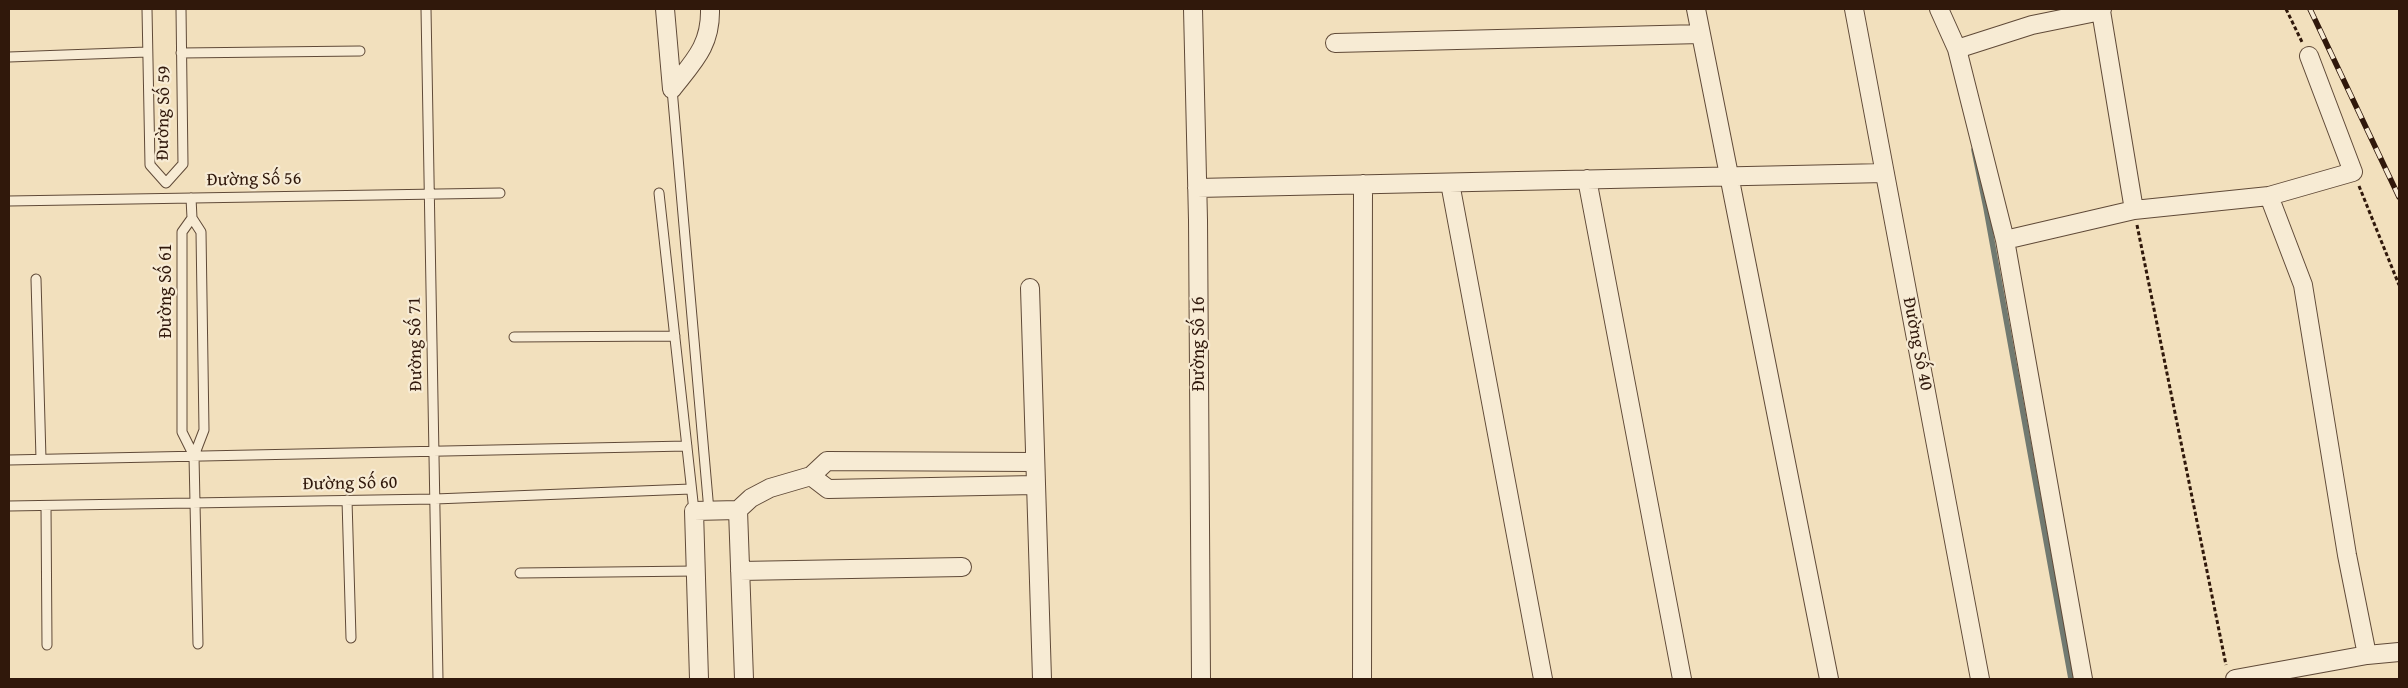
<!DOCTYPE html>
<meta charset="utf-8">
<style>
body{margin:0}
#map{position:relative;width:2408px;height:688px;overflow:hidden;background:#f2e0bd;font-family:"Gentium Book Plus",serif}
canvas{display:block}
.frame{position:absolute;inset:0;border:10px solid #30180b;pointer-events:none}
</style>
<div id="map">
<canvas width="2408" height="688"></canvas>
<div class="frame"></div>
</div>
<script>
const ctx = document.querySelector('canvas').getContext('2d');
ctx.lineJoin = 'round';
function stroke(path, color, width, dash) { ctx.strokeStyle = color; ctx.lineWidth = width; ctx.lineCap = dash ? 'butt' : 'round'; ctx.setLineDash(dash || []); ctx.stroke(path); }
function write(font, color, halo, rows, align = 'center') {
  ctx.font = font + ' "Gentium Book Plus",serif'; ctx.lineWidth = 4.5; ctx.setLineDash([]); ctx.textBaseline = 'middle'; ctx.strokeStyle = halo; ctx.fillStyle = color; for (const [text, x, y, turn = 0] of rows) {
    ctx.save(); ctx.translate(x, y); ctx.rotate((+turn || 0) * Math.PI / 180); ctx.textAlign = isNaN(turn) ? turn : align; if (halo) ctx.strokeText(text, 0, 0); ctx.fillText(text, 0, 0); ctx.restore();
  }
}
const stream = new Path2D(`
 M1974,150L1986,208L2071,679`);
const path = new Path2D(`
 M2286,9L2302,42
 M2359,186L2399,285
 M2137,225L2226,665`);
const service = new Path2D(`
 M147,9L150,165L166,183
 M426,9L438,679
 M181,53L360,51
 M9,57L147,52
 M672,89L709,511
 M166,183L183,164L181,9
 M659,193L694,511
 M191,198L192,218
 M9,201L500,193
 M192,218L201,232L204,430L194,456L198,644
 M192,218L182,232V432L194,456
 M36,279L41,459
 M514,337L675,336
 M9,460L687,446
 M347,500L351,638
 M9,506L435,499L691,489
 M46,506L47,645
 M520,573L696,571`);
const minor = new Path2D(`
 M665,9L672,89
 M1193,9L1198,220L1201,679
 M1696,9L1829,679
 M1854,9L1980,679
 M1939,9L1957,49L2005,240L2083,679
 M2101,11L2134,210
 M1335,43L1701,34
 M1957,49L2032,25L2101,11L2102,9
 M672,89C693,62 711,46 710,9
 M1587,179L1682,679
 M1450,183L1543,679
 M1197,188L1885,173
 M2269,196L2303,285L2347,555L2367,655
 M2005,240L2134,210L2269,196L2353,172L2309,56
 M1030,288L1042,679
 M1035,462L827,461L811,476L828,489L1035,485
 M738,510L744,679
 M740,571L962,567
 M699,679L694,511L738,510L751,498L770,488L811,476
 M1362,679L1363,184
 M2235,679L2367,655L2399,652`);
const rail = new Path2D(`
 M2310,9L2399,197`);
const streetNames = [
 ["Đường Số 59",164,113,-89],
 ["Đường Số 56",254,180,-1],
 ["Đường Số 61",166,291,-90],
 ["Đường Số 71",416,344,-91],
 ["Đường Số 16",1199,344,-90],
 ["Đường Số 40",1917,344,79],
 ["Đường Số 60",350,484,-1]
];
stroke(stream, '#717a71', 5.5);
stroke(service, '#604a38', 11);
stroke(minor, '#604a38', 20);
stroke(path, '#30180b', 3, [4, 2.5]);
stroke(service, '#f7ebd4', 9);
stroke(minor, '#f7ebd4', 18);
stroke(rail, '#30180b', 5.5);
stroke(rail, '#f7ebd4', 4, [11]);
write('18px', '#30180b', '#f7ebd4', streetNames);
</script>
